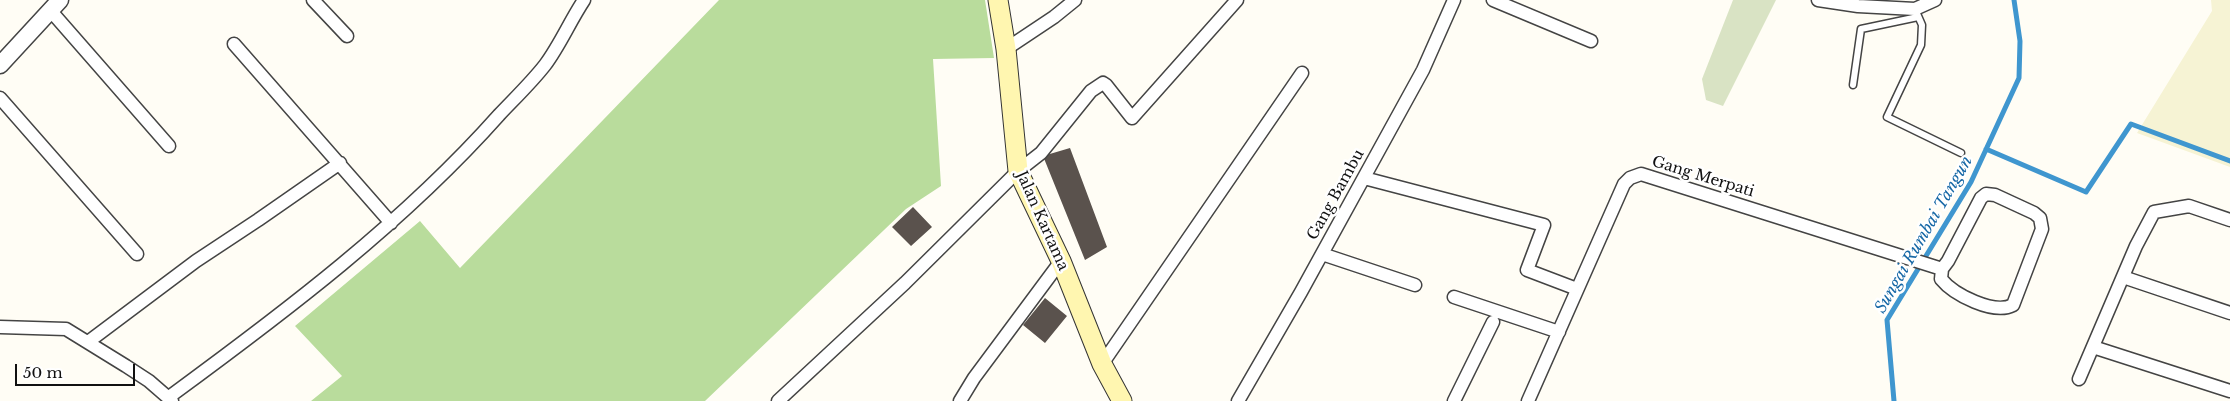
<!DOCTYPE html>
<style>
body{margin:0}
#map{position:relative;width:2230px;height:401px;overflow:hidden;background:#fffdf5;font-family:"Libre Baskerville",serif}
canvas{display:block}
.scale{position:absolute;left:15px;top:364px;width:120px;height:22px;box-sizing:border-box;border:2px solid #111;border-top:0;padding-left:6px;font-size:15px;line-height:18px;white-space:nowrap;color:#111;-webkit-text-stroke:4px #fff;paint-order:stroke}
</style>
<div id="map">
<canvas width="2230" height="401"></canvas>
<div class="scale">50 m</div>
</div>
<script>
const ctx = document.querySelector('canvas').getContext('2d');
ctx.lineJoin = 'round';
function paint(path, color) { ctx.fillStyle = color; ctx.fill(path, 'evenodd'); }
function stroke(path, color, width, dash) { ctx.strokeStyle = color; ctx.lineWidth = width; ctx.lineCap = dash ? 'butt' : 'round'; ctx.setLineDash(dash || []); ctx.stroke(path); }
function write(font, color, halo, rows, align = 'center') {
  ctx.font = font + ' "Libre Baskerville",serif'; ctx.lineWidth = 5; ctx.setLineDash([]); ctx.textBaseline = 'middle'; ctx.strokeStyle = halo; ctx.fillStyle = color; for (const [text, x, y, turn = 0] of rows) {
    ctx.save(); ctx.translate(x, y); ctx.rotate((+turn || 0) * Math.PI / 180); ctx.textAlign = isNaN(turn) ? turn : align; if (halo) ctx.strokeText(text, 0, 0); ctx.fillText(text, 0, 0); ctx.restore();
  }
}
const farmland = new Path2D(`
 M2211,0H2230V167L2137,133L2212,11Z`);
const forest = new Path2D(`
 M719,0H985L994,58L933,59L941,186L906,209L705,401H311L342,376L295,326L420,221L460,268Z`);
const cemetery = new Path2D(`
 M1733,0H1776L1723,106L1706,100L1702,79Z`);
const stream = new Path2D(`
 M1986,149L2086,192L2131,124L2230,161
 M1894,401L1887,320L1971,182L2019,78L2020,41L2014,0`);
const building = new Path2D(`
 M1070,148L1107,247L1085,260L1043,156Z
 M913,207L932,227L911,246L892,227Z
 M1045,298L1067,316L1045,343L1023,325Z`);
const service = new Path2D(`
 M1915,9L1922,25L1921,45L1887,117L1961,153
 M1853,85L1861,29L1918,17`);
const minor = new Path2D(`
 M313,0L347,36
 M1493,0L1591,41
 M1818,0L1858,6L1915,9L1935,0
 M50,10L169,146
 M234,44L391,223
 M1006,49L1054,17L1075,0
 M0,98L137,254
 M1364,178L1544,225L1527,270L1577,289
 M1322,254L1415,285
 M2123,277L2230,313
 M1454,297L1559,332
 M0,327L66,329L126,366L149,381L172,401
 M88,342L196,261L258,220L340,163
 M2093,347L2230,391
 M1102,364L1302,73
 M2079,379L2136,246L2154,212L2189,206L2230,220
 M169,397C285,312 403,223 499,115C514,99 531,83 545,65C560,45 570,21 584,0
 M778,401L905,283L1018,171L1041,153L1091,91L1103,83L1106,85L1132,118L1237,0
 M960,401L974,378L1061,261
 M1238,401L1301,292L1423,70L1454,0
 M1454,401L1493,322
 M1528,401L1624,184L1630,178L1641,174L1942,269L1948,261L1981,198L1986,194L1995,195L2034,213L2040,218L2042,229L2013,305C1994,315 1954,295 1941,279L1942,269`);
const tertiary = new Path2D(`
 M0,65L60,0`);
const secondary = new Path2D(`
 M998,0L1006,49L1018,171L1061,261L1102,364L1122,401`);
const streetNames = [
 ["Gang Merpati",1703,177,17],
 ["Gang Bambu",1336,195,-61],
 ["Jalan Kartama",1042,221,66]
];
const waterNames = [
 ["Sungai Rumbai Tangun",1924,235,-60]
];
paint(farmland, '#f6f3d4');
paint(forest, '#b9dc9c');
paint(cemetery, '#d9e3c4');
stroke(stream, '#3f96cf', 5);
paint(building, '#5a524d');
stroke(service, '#444', 9);
stroke(minor, '#444', 15);
stroke(tertiary, '#444', 19);
stroke(secondary, '#333', 21);
stroke(service, '#fff', 6);
stroke(minor, '#fff', 12);
stroke(tertiary, '#fff', 16);
stroke(secondary, '#fff6b0', 19);
write('15px', '#111', '#fff', streetNames);
write('italic 16px', '#1768a6', '#fff', waterNames);
</script>
